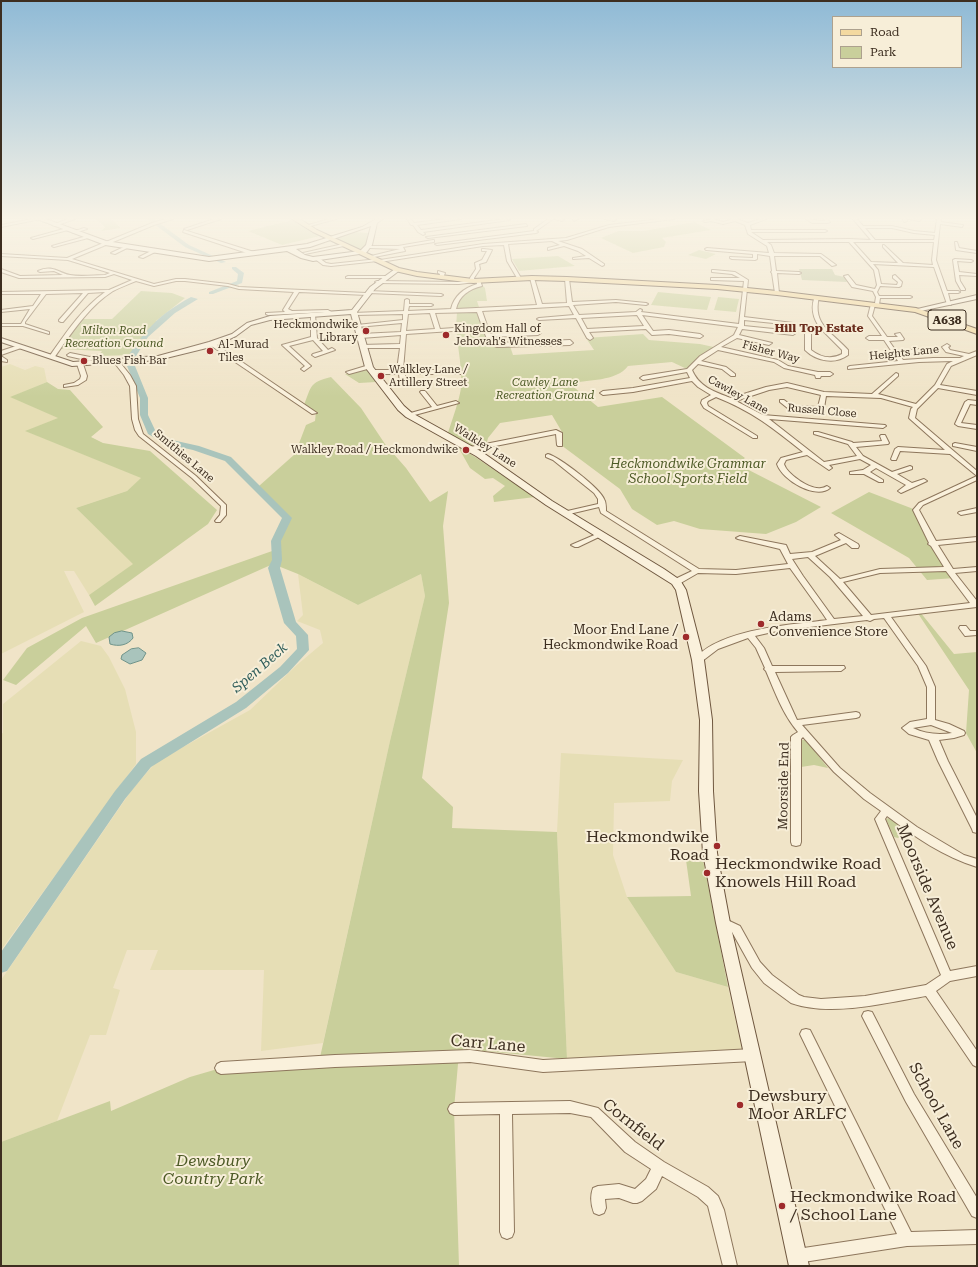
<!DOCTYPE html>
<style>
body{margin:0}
#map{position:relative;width:978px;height:1267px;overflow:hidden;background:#f0e4c8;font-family:"Roboto Serif",serif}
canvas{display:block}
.frame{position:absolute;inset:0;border:2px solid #3d2e20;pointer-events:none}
.legend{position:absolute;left:832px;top:16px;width:130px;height:52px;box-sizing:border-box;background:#f7eed8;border:1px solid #ada18e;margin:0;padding:5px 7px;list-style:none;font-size:12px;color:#3d2e20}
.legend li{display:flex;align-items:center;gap:8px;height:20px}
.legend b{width:20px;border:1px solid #ada18e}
</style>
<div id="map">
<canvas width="978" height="1267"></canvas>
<div class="frame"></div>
<ul class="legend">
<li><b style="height:5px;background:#f3d9a0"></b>Road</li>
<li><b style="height:11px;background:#c9cf9b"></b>Park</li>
</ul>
</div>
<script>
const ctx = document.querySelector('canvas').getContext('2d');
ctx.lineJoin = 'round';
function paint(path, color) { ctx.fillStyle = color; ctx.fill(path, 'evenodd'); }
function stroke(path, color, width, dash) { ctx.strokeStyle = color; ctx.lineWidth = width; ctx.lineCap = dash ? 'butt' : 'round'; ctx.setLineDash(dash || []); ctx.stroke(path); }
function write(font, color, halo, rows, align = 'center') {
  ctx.font = font + ' "Roboto Serif",serif'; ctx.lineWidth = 4; ctx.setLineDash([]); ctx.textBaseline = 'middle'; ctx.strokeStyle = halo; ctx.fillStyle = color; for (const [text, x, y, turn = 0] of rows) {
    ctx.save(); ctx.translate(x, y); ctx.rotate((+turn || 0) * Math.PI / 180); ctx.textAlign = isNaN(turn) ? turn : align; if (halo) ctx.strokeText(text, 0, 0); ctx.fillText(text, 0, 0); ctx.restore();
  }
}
const farmland = new Path2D(`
 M10,364L25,370L35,366L44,368L47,382L11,397L59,418L26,431L142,478L127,491L76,508L134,564L89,595L74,571H64L84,612L1,654V367Z
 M298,574L358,605L421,574L425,596L390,741L323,1043L261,1051L264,970H150L158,950H127L113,988L120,990L106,1035H90L57,1121L1,1142V980L131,791L156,762L250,710L298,664L323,643L320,630L297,621L303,615Z
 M81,641L101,646L109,657L125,689L136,732V764L1,950V734L3,733V704Z
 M561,753L683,760L672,781L670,801L614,803L613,855L627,897L676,972L728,987L742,1050L567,1059L557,832Z`);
const green = new Path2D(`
 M96,219H111L121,228L101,231L105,227Z
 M292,220L320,236L282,245L248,231Z
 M694,222L711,230L662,238L666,242L664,247L633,253L601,238L618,231H643Z
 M357,232L368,233L366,249L358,250L335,239L340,236Z
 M699,250L716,254L706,259L688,255Z
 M558,256L575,266L519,271L512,259Z
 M482,285L485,288L487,301H477L491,343L510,346L513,355L594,350L586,338L643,334L649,340L700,344L718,348L702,357L689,370L672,362L628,366C616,382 588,379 570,384L598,407L662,397L745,458L737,464L821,507L796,522L766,534L700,529L674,521L657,525L632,509L620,489L561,445L562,432L552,415L500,423L488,438L486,446L470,449L447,436C451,423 460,399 461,387C463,362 454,338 457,312L453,311L463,293Z
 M141,291L172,293L185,298L156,321L161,322L131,355L98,356L102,351L61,349L66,336L83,319H112Z
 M658,292L711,297L707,310L651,305Z
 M718,297L739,299L736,312L714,310Z
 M367,369L376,382L359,383L345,374Z
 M331,377L361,408L385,444L406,468L430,502L448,491L443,526L449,603L422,778L453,807L452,828L557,832L567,1059L463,1049L458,1064L454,1109L459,1266H1V1142L110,1101L111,1111L190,1077L221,1068L319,1062L390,741L425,596L421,574L358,605L298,574L273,564L96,643L86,626L16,685L3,680L27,648L82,618L275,550L290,519L259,486L295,454L306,425L315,421L316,412L304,405C312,385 309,383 331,377Z
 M47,382L58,389L70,390L103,427L91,437L103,443L150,451L217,510L208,524L95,606L89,595L133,564L76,508L127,491L141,478L25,431L58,418L10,397Z
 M457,445L535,497L494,502L493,496L505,486L493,478L485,479L470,468Z
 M869,492L916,510L955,578L927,580L909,558L831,513Z
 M917,612H920L954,654L977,652V753L966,733L969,690Z
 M800,740H806L828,768L814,765L801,767Z
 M889,818L908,831V835L898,838L894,837L886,819Z
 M686,860H703L728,987L676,972L627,897L691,896Z`);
const cemetery = new Path2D(`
 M799,269H832L835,275L845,277L847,282L802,280Z`);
const water = new Path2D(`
 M122,631L132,633L133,638C128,645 119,647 110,644L109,637L114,633Z
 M139,648L146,653L142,660L130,664L121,659L122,655L131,649Z`);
const river = new Path2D(`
 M147,219H154L189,245L226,262L221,263L185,247Z
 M232,267H236L244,273L242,283L213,294H209V292L237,281L238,274L232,269Z
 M191,297L198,299L175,313L148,337L133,361L148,398V415L155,430L172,440L199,446L231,457L292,518L281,541L282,560L280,568L296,622L308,635L309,650L288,673L246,708L151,767L125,799L7,971L1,973V952L115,791L141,759L236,702L280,667L297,649L296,636L284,623L268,568L272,560L271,541L282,518L225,461L193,450L166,444L148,434L140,415V398L125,361C145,330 158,315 191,297Z`);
const street = new Path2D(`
 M32,219H41L1,227V225Z
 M68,219H75L55,226L52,225Z
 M166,219H173L154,225L72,259L154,284L176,279H185L228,284L239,287L366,293L368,291L441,294L443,295L441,296L369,293L367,295L299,292L288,309L292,311L328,310L335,314L333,315L327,312L268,315L266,314V313L285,312L283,310L294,292L239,289L228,286L185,281H176L154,286L136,281C129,284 121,287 113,291C88,307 71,334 54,358L49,357C65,334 82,308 105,292L88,293L63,322H61L59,321V320L83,293L46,294L25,322V324L49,332V334L23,326H1V324H21L30,309L1,312V310L33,306L41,294H1V292L109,290L132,280L114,274L105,277L19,278L1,272V269L20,276L63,275L54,271L40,272L38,271C52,264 59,273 70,275C81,277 94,275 105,275L110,273L68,260L1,256V254L67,258L152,223Z
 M214,219H221L187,230L184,229Z
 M329,219H336L307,227L305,226Z
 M407,219H411L414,223L446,219H461L417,225L421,230L505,219L510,220L423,232L425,234L423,235L418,232L413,225H411Z
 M548,219H553L536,231L538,232L536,233L437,245L435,244L534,231V229Z
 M554,219H563L564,220L562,221Z
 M573,219H578L574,221Z
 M605,219H615L616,220L614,221Z
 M660,219H674L609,227L567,240L558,241L582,249L604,264V265L602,266L589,258L573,259V258L586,256L578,251L564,246L548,250V248L560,245L552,241L508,244L511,261L521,278L519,279L517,278L507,261L504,245L483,246L380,262L378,261L331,266L323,265L315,259L319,258L326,263L331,264L378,259L380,260L483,244L566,238L609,225Z
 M713,219L723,222L731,220L730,219H737L748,223L760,219H766L750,225L751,230H825L827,231L825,232H751L763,240L849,239L871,240L853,219H857L863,226H892L914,231L935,233L937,219H941V222L963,225L962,227L940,224L936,260L947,291H958L960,292L958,293H948L951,305L947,304L934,267L873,264L878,270L881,284L897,285L898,282L893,278V276L895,275L902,282L901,286L899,287L880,286L877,292L879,296H910L912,297L910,298H880L879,305H875L872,316L887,337H898L895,334L900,333L904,339L903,340L889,341L896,351L921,349L928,351L925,353L899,354L903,360L933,358H960L964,356L946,352L942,347L947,344L950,346L948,347L950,350L969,354L977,351V355L951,366L940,385L977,391V395L938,388L917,409L915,418L977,471V476L950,454L900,451L896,460H892L891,459L895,449L898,447L945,450L910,419L909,418L911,409L913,407L881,398L826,396L824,408L821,410H790L780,402V400H784L792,406L818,407L821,395L787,387L769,390L736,401L763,415L885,425L886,426L883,428L769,419L824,462L857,456L848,444L814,434V432H818L852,442L853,443L882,441L880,436L881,435H885L889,443L888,444L856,447L863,456L892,472L910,466L912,467V469L897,474L912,483L924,479L927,481L901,493L898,491L906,485L876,468L870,472L883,480V482H879L864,474H850V472L863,470L871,465L860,459L829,465L832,468L829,470L807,455L786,460L784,464C787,474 810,490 821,488C823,488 825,487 827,486L830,488C816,500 782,480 777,464L781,458L803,452C773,428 752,411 716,397L708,401L707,403L708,406L757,436V438H753L704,408L701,403L702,400L711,395L698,387L692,381L633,392L603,395L600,393L603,391L633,388L690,378L687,372L643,380L640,378L643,376L687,369L700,356L734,335L738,327L642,315L653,331L669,330L700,334L703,336L700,338L669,334L652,335L646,329L589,332L593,338L590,340L587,338L576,318L539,320L537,319L539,318L574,315L569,306L482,311L490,334L538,331L541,333L538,335L491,337L493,342L497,343L570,340L573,343L570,345L497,347L489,344L483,329L406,334L403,370H461L464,372L461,374H405L406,383L403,385L400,383L399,374H373L370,372L373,370H397L400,348H363L360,346L361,345L400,344L401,335L361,338L358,336L361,334L401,332L402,323L357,327L355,326L357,325L403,320V314L355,315L353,314V313L404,311L405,300L407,299L409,300V304H431L433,305L431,306H409L408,311L451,309C454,296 464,288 477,284L476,280L478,279L480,280L482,286C469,289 459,296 456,309L537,305L530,278L532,277L534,278L542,304L567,303L565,279L567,278L569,279L572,302L616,300L646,303L648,304L646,305L616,302L573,305L579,315L636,312L640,309L642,310L641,312L739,324L744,281L711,280V278H740L732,274L712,272V270H714L735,272L748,280L744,317L793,323L795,324L793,325L744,320V326L793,331L796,333L793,335L742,329L739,335L772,343L769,345L737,338L721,347L778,360L788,366L818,372H830L833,374L830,376H821L820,378H816L815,375L784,368L774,362L718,350L701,361L726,367L735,374V376H731L722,369L698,364L692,370C699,387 715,392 731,398L766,387L787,383L824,392L872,394L896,373L898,374V376L878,394L916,404L935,385L947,364L953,361L919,362L848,369V367L850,366L898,361L884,340H869L866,338L869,336H882L868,316L871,304L875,303L876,297L873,291L852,287L844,276L848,275L856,285L875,289L877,285L874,270L849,242H767L771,245L774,253L821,254L836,265L832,266L820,256H774L776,271L799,272L801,273L799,274L777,273L779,293L777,294L775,293L772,273L771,272L772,271L770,256L757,254V259L755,260L732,259L730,258V257L753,258V254L706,250L705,249L707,248L769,253L767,246L748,234L745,225L735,221L723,224L711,221L705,222L703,221ZM865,228H892L914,233L935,235L934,240H875ZM853,242H934L932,260L933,265L903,263L884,245H883V247L898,263L871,262ZM477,312L482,326L440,329L435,313ZM430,313L435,329L406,331L408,314ZM637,315L644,326L587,329L581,318Z
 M806,219C812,219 818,221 825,221L824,219H828L830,222L828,223H812Z
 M903,219H907V221L904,222Z
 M909,219H920L921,220L919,221Z
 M526,224L527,226L428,238L426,237Z
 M67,228L68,230L33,239L31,238Z
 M84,228L87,229L74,233L72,232Z
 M184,230L254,252V253L250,254L183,232Z
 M87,236L88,238L54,247L52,246Z
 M433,240H434V242L403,247L405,251L369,258L367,257L400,249L370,248L368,247L369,246H398Z
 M955,242H957L959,248L977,251V253L956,250Z
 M343,244H344V246L305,254L303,253Z
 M126,246L129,247L115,254L111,253Z
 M484,249L492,250L486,262L479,264L480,269L474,278L475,282L459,284L377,283L375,282L377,281L459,282L470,280V278L476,269L475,263L482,260L487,251H482V249Z
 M153,250L157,251L143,258L139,257Z
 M955,259L971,260L973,261L971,262L957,261L959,272L977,274V276L959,275L960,281L965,289V290H961L956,281L953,260Z
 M438,271L445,273L443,278L439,277L440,274L438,273Z
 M348,276H385L387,277L385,278H346V277Z
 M815,296L819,297C812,325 832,332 848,350V355C835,365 816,361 805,350V329L818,325C812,315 811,306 815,296ZM819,327L842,350V354C831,360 820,357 811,350V330Z
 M311,314L315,315L317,338L328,350L332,348L335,350L315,357L312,355L313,354L323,351L313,340L289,346L311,366L304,371L301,369L305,366L282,345L311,337V324L300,326L298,325L311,321Z
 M212,342L214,343L317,413L312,414L210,345L209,344Z
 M19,345L22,347L21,348L1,355V351Z
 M70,353L90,357L97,355L100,357L90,361L68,356L67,355Z
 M1,356L7,360V362L1,361Z
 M114,360H118L130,375L136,386L138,419L143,434L196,476L226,505V515L220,522H216L215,521L220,515L221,506L192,478L139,436L135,430L132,419L130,386L124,375L113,361Z
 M78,363L83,364L87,376L86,380L78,385L64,387V385L74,383L80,379L81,376L77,364Z
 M369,365L371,366V368L349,374L346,372Z
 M421,391H425L437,406L456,401L459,403L411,416H407V414L432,407L420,392Z
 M968,400L977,401V405L970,404L961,423L977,425V429L958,426L955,424L965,402Z
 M556,430L562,433V446H558L557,445L556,434L470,451L467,449L470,447Z
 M955,443L977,447V451L953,446V444Z
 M548,454C559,457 600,488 604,499C606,502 606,507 606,511L699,569L736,570L788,564L780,549L738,539L736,538L740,536L786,545L790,554L812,552L841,540L835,535L839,533L858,544L859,546L858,548H852L846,543L815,556L840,579L880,569L944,567L931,546L928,544L929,543L913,510L919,503L977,476V480L923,505L919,510L936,541L977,537V541L938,545L953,569L977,567V571L955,573L977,601V607L891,617L926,666L935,687V720L949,724L964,731L965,733L964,735L954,738L939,740L948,761L977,818V833L973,832L972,829L938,761L929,740L909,734L902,728L910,722L927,719V687L918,666L884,618L874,619L870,621L867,620L777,631L755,636L764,648L772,666H844L845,668L841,671L775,672L797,720L856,712L859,713L860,715L859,717L856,718L802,725L840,768L870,793L917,827L964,855L977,859V867C944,857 915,837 887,816L885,819L950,971L977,966V976L950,981L936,991L977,1051V1067L973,1065L926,996C885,1003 830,1017 791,1003L764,983L752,968L732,932L719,926L718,923L719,920L723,918L740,926L760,962L772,975L799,995L804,997L821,999L865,996L926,985L941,975L875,819L881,811L864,799L834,772L803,737L801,739V842L800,845L796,846L792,845L791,842V737L793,735L798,732C783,715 775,692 766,671L764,669L765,668L756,648L748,638L718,649L701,662H695L694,660C718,629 790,625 827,620L823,614L790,568L736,574L698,573L679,584H673L672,582L673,580L692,571L601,513L599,507L565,515L563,514V512L598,504V499L594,493L553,460L546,457V455ZM808,557L830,577L863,616L834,619L803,576L792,559ZM946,571L970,603L871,615L843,582L880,573ZM931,725L952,733C939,735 925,734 913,728Z
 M977,508V512L961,515L958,513L959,512Z
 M599,533L603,535L601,536L578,547H575L571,545Z
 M960,626H966L970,631H977V635L965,636L959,628Z
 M868,1011L872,1012L914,1094L977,1198V1218L972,1216L906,1102L862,1016L864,1012Z
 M806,1029L810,1030L911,1232L977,1230V1244L907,1246L797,1263L792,1261L790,1256L792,1251L797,1249L897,1234L800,1034L802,1030Z
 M753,1049L757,1051L759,1055L757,1059L753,1061L543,1072L470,1062L335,1067L221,1074L217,1072L215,1068L217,1064L221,1062L335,1055L470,1050L543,1060Z
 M570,1101L598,1108L635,1142L664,1162L708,1187L718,1196L724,1210L737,1266H723L708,1206L698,1197L662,1176L656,1189L642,1201L637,1203H633L619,1198L605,1199L606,1208L604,1213L599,1215L594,1213C591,1205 590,1196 593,1188L598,1186L619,1184L635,1189L646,1179L651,1169L625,1152L591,1117L570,1113L512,1114L514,1232L512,1237L507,1239L502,1237L500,1232V1114L454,1115L450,1113L448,1109L450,1105L454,1103Z`);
const secondary = new Path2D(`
 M37,219H46L106,241L209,257L307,244L362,227L376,219H383L377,223L372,245L366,253L313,261L301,258L287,251L209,261L105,245ZM371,226L366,245L360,251L313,257L305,255L296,249L310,247Z
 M395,269L400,270L375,289L357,312L373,367L404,406L412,413L482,452L552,501L664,569L680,580L686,590L704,660L712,720L713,791L717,853L730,923L809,1266H789L716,923L703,853L699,791L700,720L692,660L676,590L672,584L546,505L476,456L406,417L398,410L365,367L351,314L270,320L251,325L236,336L215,346L158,360L72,366L1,342V338L73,362L158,356L209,342L232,334L247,323L270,316L352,310L370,287Z
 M977,295V299L916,312L913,310Z`);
const primary = new Path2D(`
 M292,219H300L317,230L399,268L417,272L473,279L532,276L567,277L717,285L777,291L916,308L977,329V334L915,312L777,295L717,289L567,281L532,280L473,283L417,276L395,271L313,232Z`);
const markers = [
 [366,331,4,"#9e2a2b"],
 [446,335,4,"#9e2a2b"],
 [210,351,4,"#9e2a2b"],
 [84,361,4,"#9e2a2b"],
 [381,376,4,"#9e2a2b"],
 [466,450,4,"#9e2a2b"],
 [761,624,4,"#9e2a2b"],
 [686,637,4,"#9e2a2b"],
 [717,846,4,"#9e2a2b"],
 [707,873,4,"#9e2a2b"],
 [740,1105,4,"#9e2a2b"],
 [782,1206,4,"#9e2a2b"]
];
const farPoinames = [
 ["Heckmondwike",358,325,"right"],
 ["Library",358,338,"right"],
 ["Kingdom Hall of",454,329],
 ["Jehovah's Witnesses",454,342],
 ["Al-Murad",218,345],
 ["Tiles",218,358],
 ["Blues Fish Bar",92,361],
 ["Walkley Lane /",389,370],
 ["Artillery Street",389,383],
 ["Walkley Road / Heckmondwike",458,450,"right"]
];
const farParknames = [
 ["Milton Road",114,331],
 ["Recreation Ground",114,344],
 ["Cawley Lane",545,383],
 ["Recreation Ground",545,396]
];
const farStreetnames = [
 ["Fisher Way",771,352,15],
 ["Heights Lane",904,353,-6],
 ["Cawley Lane",738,395,29],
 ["Russell Close",822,411,5],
 ["Walkley Lane",485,446,32],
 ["Smithies Lane",184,456,40]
];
const shields = [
 [947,320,38]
];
const shieldNames = [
 ["A638",947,320]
];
const farNeighbourhoodnames = [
 ["Hill Top Estate",819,328]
];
const parkNames = [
 ["Heckmondwike Grammar",688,464],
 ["School Sports Field",688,479]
];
const poiNames = [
 ["Adams",769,617],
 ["Convenience Store",769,632],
 ["Moor End Lane /",678,630,"right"],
 ["Heckmondwike Road",678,645,"right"]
];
const streetNames = [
 ["Moorside End",784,786,-89]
];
const waterNames = [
 ["Spen Beck",260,668,-41]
];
const nearPoinames = [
 ["Heckmondwike",709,837,"right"],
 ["Road",709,855,"right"],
 ["Heckmondwike Road",715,864],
 ["Knowels Hill Road",715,882],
 ["Dewsbury",748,1096],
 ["Moor ARLFC",748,1114],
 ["Heckmondwike Road",790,1197],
 ["/ School Lane",790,1215]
];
const nearStreetnames = [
 ["Moorside Avenue",927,887,67],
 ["Carr Lane",488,1044,5],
 ["School Lane",936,1106,61],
 ["Cornfield",633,1125,38]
];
const nearParknames = [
 ["Dewsbury",213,1161],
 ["Country Park",213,1179]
];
paint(farmland, '#e6deb5');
paint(green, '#c9cf9b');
paint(cemetery, '#bfc49a');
paint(water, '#a9c4bc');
stroke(water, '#6f938a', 1);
paint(river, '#a9c4bc');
stroke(street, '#8d765c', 2);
stroke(secondary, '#6f573f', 2);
stroke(primary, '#5b4430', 2);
paint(street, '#faf1dc');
paint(secondary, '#faf1dc');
paint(primary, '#f3d9a0');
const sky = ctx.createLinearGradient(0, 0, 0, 397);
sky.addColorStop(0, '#8fbad6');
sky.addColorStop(0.55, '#f8f3e6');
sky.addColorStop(1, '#f8f3e600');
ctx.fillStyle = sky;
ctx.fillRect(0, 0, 978, 397);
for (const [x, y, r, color] of markers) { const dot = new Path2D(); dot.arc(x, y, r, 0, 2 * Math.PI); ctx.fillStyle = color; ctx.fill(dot); stroke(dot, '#f7eed8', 1.5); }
write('11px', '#3d2e20', '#f7eed8', farPoinames, 'left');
write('italic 11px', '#4d5a26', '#f7eed8', farParknames);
write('11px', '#3d2e20', '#f7eed8', farStreetnames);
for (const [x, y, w] of shields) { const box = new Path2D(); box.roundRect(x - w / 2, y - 10, w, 20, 3); ctx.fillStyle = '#f7eed8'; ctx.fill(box); stroke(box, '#3d2e20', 1); }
write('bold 12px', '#3d2e20', null, shieldNames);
write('bold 12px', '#6b2e1e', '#f7eed8', farNeighbourhoodnames);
write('italic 13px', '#4d5a26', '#f7eed8', parkNames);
write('13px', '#3d2e20', '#f7eed8', poiNames, 'left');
write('13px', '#3d2e20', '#f7eed8', streetNames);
write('italic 14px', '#2f5d5a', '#f7eed8', waterNames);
write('16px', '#3d2e20', '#f7eed8', nearPoinames, 'left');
write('16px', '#3d2e20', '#f7eed8', nearStreetnames);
write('italic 16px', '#4d5a26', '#f7eed8', nearParknames);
</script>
